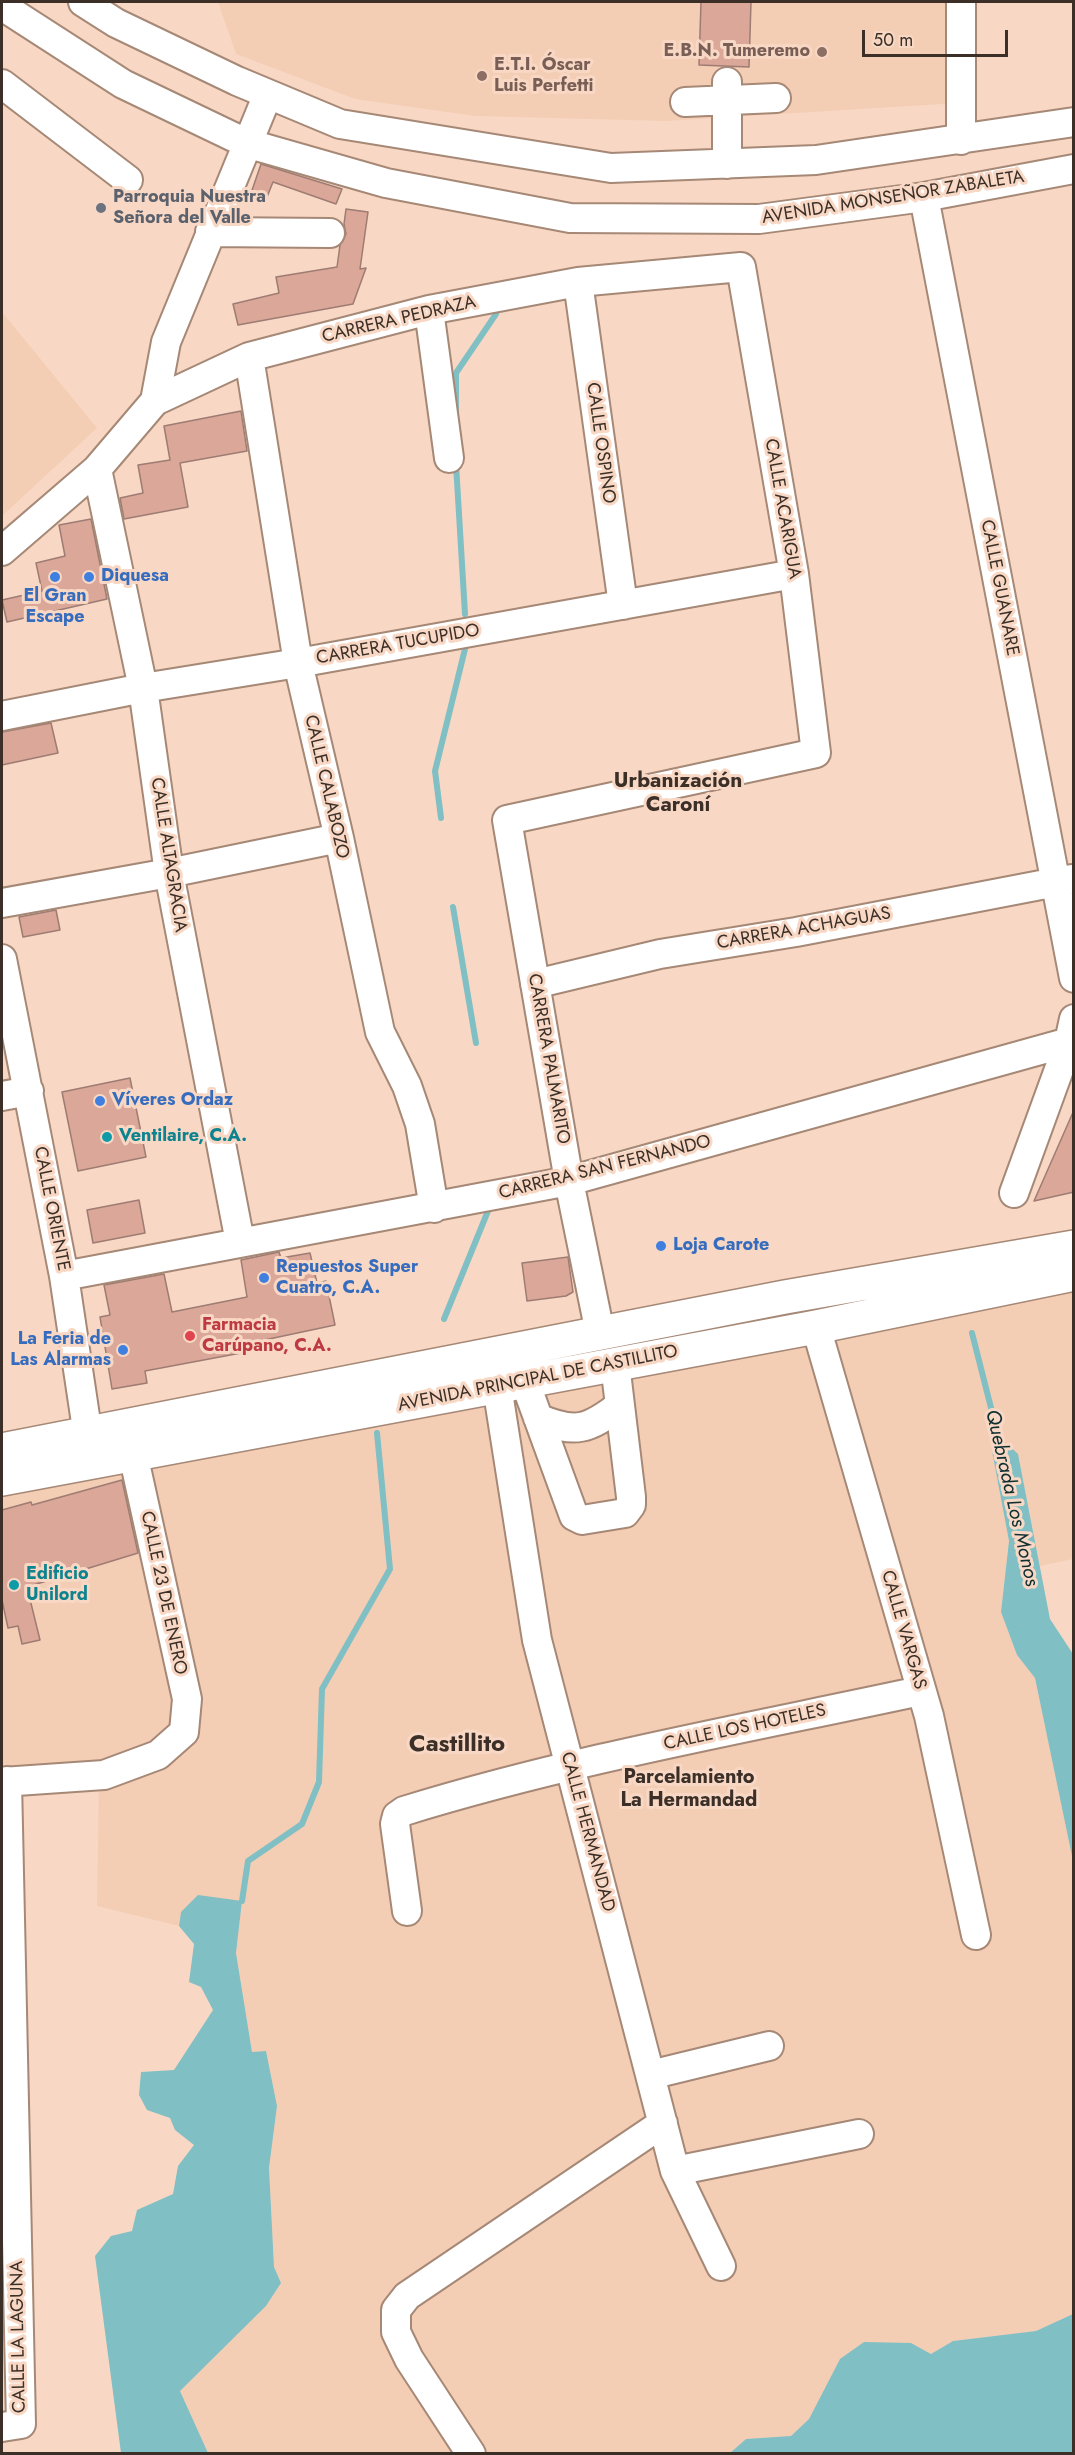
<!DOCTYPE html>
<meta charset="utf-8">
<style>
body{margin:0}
#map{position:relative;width:1075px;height:2455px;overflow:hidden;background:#f8d8c4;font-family:Jost,sans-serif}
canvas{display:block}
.frame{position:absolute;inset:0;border:3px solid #3b2f27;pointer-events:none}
.scale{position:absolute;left:862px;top:30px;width:146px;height:27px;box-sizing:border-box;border:3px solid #3b2f27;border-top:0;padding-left:8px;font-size:18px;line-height:21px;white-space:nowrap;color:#3b2f27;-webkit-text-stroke:4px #f8d8c4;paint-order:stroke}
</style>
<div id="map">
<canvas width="1075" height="2455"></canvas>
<div class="frame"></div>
<div class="scale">50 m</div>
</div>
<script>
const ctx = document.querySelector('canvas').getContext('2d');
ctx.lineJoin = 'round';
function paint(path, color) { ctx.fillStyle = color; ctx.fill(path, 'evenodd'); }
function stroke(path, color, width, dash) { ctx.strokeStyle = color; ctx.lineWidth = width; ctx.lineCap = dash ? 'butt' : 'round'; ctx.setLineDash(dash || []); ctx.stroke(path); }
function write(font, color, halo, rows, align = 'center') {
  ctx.font = font + ' Jost,sans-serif'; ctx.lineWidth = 6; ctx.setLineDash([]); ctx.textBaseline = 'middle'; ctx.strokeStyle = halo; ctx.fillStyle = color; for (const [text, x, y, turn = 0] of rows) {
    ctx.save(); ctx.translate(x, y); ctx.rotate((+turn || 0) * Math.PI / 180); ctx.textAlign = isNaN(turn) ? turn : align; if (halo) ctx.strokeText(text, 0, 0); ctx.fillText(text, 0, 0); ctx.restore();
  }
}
const built = new Path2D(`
 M218,2H971L976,102L665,121L475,116L355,99L236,54Z
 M2,312L97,428L2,516Z
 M1073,1272V1559L1040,1566L1018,1454L992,1451L1009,1541L1001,1612L1017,1655L1035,1678L1073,1861V2314L1036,2331L953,2341L931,2354L911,2343L840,2359L809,2419L791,2436L746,2439L730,2453H208L180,2391L266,2306L281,2283L274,2267L269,2168L277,2106L266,2051L252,2052L236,1953L242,1901L181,1912L179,1926L97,1906L99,1776L2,1784V1475Z`);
const water = new Path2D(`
 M1004,1441L1018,1454L1050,1619L1073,1654V1861L1035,1678L1017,1655L1001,1612L1009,1541L992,1451Z
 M198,1895L242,1901L236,1953L252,2052L266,2051L277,2106L269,2168L274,2267L281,2283L266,2306L180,2391L208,2453H121L95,2256L111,2236L132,2231L137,2210L173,2194L178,2166L194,2145L175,2130L170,2118L147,2110L139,2095L141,2072L174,2070L213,2010L201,1987L189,1982L194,1944L179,1926L181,1912Z
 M1073,2314V2453H730L746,2439L791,2436L809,2419L840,2359L864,2342L911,2343L931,2354L953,2341L1036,2331Z`);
const stream = new Path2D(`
 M456,412V373L496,314
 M456,464L465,614
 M441,818L435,771L465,649
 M453,907L476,1043
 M444,1319L490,1206
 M972,1333L1002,1451
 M242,1901L248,1861L302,1824L319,1782L322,1689L390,1569L377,1433`);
const building = new Path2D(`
 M701,2H751L749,67L699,65Z
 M261,164L342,189L336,204L273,182L265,202L250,196Z
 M346,209L368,212L360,269L366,268L353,304L238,325L233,304L279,293L276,277L337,267L340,245L346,234L344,224Z
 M241,411L247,451L180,463L188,507L124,519L120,498L143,493L138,465L170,460L164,426Z
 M91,519L107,599L7,622L2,600L42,591L36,563L65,556L59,525Z
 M51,723L58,753L2,765V732Z
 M56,910L60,930L23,937L19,917Z
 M130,1078L146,1157L78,1171L62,1092Z
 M1074,1110V1192L1034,1201Z
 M139,1200L145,1233L93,1243L87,1210Z
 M279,1252L281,1258L310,1253L317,1283L326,1281L335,1325L255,1342L257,1350L145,1371L147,1383L112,1389L100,1317L110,1315L104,1285L164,1274L172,1312L247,1297L241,1260Z
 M568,1257L573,1292L566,1296L527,1301L522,1263Z
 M122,1480L138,1553L27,1587L40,1640L22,1644L18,1626L8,1628L2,1600V1510L31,1502L32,1505Z`);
const minor = new Path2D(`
 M83,2L116,23L237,81L340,124L611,168L816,160L1074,122
 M2,6L123,84L246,143L386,183L570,218L759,219L924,197L1074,169
 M727,82V164
 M2,84L128,180
 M685,102L776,98
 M961,140V2
 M924,197L1074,978
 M210,232L330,233
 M578,282L623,605
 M429,310L449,458
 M249,357L298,663L339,838L380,1032L407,1086L420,1124L434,1208
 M155,401L166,342L268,94
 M97,469L143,688L169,873L240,1242
 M2,551L97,469L155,401L249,357L429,310L578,282L741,267L794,574L816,753L507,820L569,1181L600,1333
 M2,716L143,688L298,663L794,574
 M2,903L169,873L339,838
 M2,959L64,1276L91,1456
 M535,984L660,954L796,932L1072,879
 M2,1096L29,1091
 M1014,1193L1069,1042L1074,1019
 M64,1276L569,1181L1069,1042
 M816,1327L929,1716L976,1935
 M525,1382L574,1516L582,1520L625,1513L631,1505V1497L615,1364
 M497,1386L537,1640L675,2171L721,2266
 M538,1418C575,1434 588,1430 620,1405
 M2,1782L104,1775L158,1755L184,1732L187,1699L133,1454
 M407,1911L395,1824L397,1816L404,1811C573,1759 748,1728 920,1691
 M650,2075L769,2046
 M675,2171L859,2134
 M2,2427L21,2424L7,1781
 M471,2454L409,2359L396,2332V2310L407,2296L663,2123`);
const major = new Path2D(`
 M2,1450L785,1297L1074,1247
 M2,1479L816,1327L1074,1274`);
const markers = [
 [822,52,6,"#8d6e63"],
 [482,76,6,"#8d6e63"],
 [101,208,6,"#6b7280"],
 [55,577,6,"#3f7fe0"],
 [89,577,6,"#3f7fe0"],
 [100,1101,6,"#3f7fe0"],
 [107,1137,6,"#0f9aa8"],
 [661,1246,6,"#3f7fe0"],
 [264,1278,6,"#3f7fe0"],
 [190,1336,6,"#e0444e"],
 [123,1350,6,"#3f7fe0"],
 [14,1585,6,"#0f9aa8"]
];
const educationNames = [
 ["E.B.N. Tumeremo",810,52],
 ["E.T.I. Óscar",494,66,"left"],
 ["Luis Perfetti",494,87,"left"]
];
const worshipNames = [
 ["Parroquia Nuestra",113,198],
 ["Señora del Valle",113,219]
];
const streetNames = [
 ["AVENIDA MONSEÑOR ZABALETA",893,198,-9],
 ["CARRERA PEDRAZA",399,320,-13],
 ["CALLE OSPINO",600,443,82],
 ["CALLE ACARIGUA",782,509,80],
 ["CALLE GUANARE",999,588,79],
 ["CARRERA TUCUPIDO",398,645,-10],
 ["CALLE CALABOZO",326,787,77],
 ["CALLE ALTAGRACIA",168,855,81],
 ["CARRERA ACHAGUAS",804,929,-10],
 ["CARRERA PALMARITO",548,1059,80],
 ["CARRERA SAN FERNANDO",605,1168,-14],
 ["CALLE ORIENTE",51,1209,79],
 ["AVENIDA PRINCIPAL DE CASTILLITO",538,1379,-11],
 ["CALLE 23 DE ENERO",163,1593,78],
 ["CALLE VARGAS",903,1630,74],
 ["CALLE LOS HOTELES",745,1728,-12],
 ["CALLE HERMANDAD",587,1832,75],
 ["CALLE LA LAGUNA",19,2337,-91]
];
const shopNames = [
 ["Diquesa",101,577],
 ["El Gran",55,597,"center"],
 ["Escape",55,618,"center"],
 ["Víveres Ordaz",112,1101],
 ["Loja Carote",673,1246],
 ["Repuestos Super",276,1268],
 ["Cuatro, C.A.",276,1289],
 ["La Feria de",111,1340,"right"],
 ["Las Alarmas",111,1361,"right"]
];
const cultureNames = [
 ["Ventilaire, C.A.",119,1137],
 ["Edificio",26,1575],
 ["Unilord",26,1596]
];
const healthNames = [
 ["Farmacia",202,1326],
 ["Carúpano, C.A.",202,1347]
];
const waterNames = [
 ["Quebrada Los Monos",1011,1498,77]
];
const neighbourhoodNames = [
 ["Parcelamiento",689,1778],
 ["La Hermandad",689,1801]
];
const quarterNames = [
 ["Urbanización",678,782],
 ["Caroní",678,806]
];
const districtNames = [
 ["Castillito",457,1745]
];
paint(built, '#f4cdb5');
paint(water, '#80bfc3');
stroke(stream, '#80bfc3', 6);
paint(building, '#daa798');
stroke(building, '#9e7c73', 1.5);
stroke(minor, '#a68876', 32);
stroke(major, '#a68876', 36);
stroke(minor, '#fff', 28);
stroke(major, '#fff', 33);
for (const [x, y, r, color] of markers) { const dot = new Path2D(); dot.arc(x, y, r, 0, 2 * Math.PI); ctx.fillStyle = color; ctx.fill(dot); stroke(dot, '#f8d8c4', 2); }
write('bold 18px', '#785e54', '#f8d8c4', educationNames, 'right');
write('bold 18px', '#5b616d', '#f8d8c4', worshipNames, 'left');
write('18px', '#3b2f27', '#f8d8c4', streetNames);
write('bold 18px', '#366cbe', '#f8d8c4', shopNames, 'left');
write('bold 18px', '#0d838f', '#f8d8c4', cultureNames, 'left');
write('bold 18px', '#be3a42', '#f8d8c4', healthNames, 'left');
write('italic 20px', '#0f2f31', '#f8d8c4', waterNames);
write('bold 20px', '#3b2f27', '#f8d8c4', neighbourhoodNames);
write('bold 21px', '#3b2f27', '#f8d8c4', quarterNames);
write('bold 24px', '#3b2f27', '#f8d8c4', districtNames);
</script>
